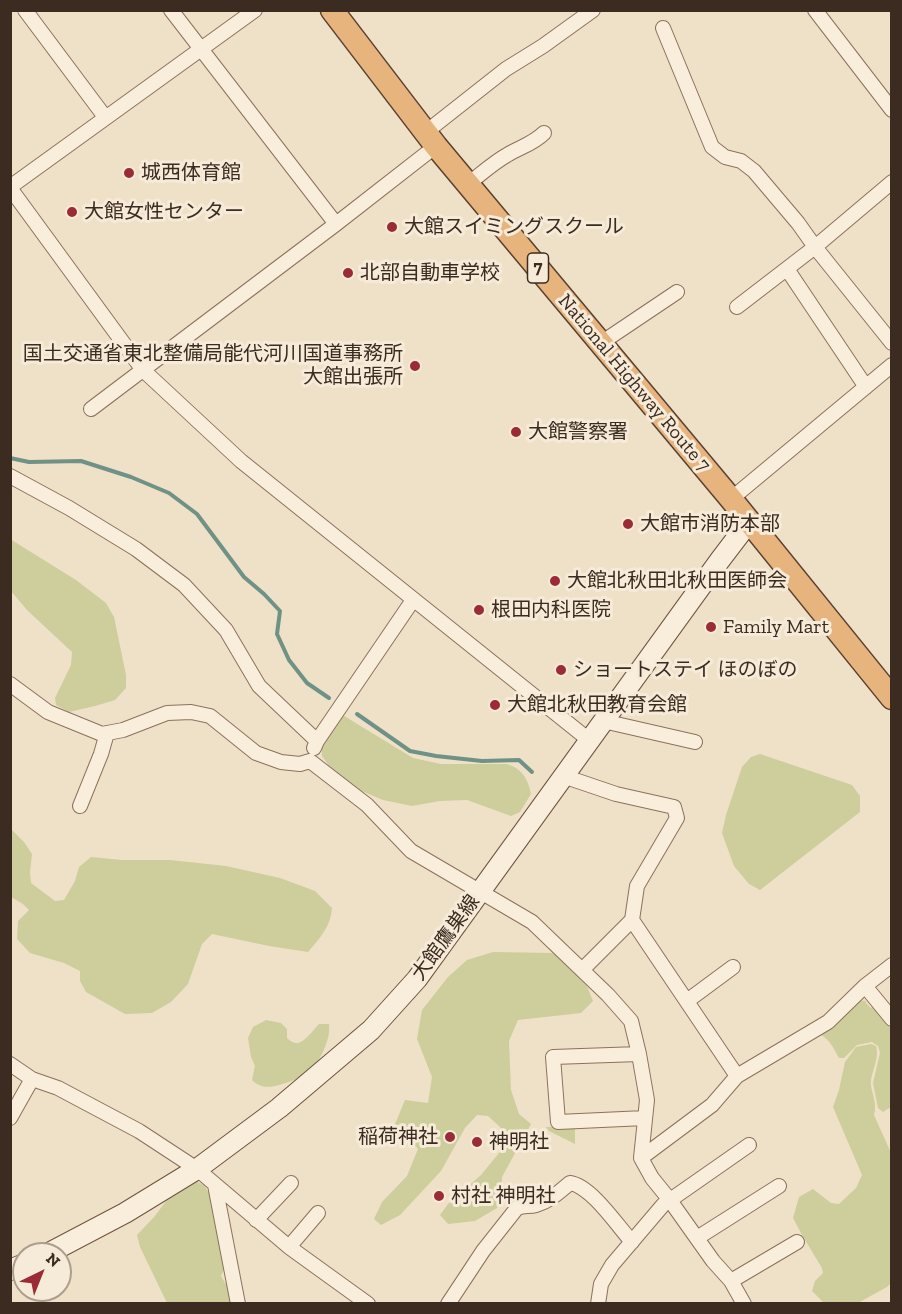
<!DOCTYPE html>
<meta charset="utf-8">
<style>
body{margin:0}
#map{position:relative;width:902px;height:1314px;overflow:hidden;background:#efe0c8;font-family:"Zilla Slab",serif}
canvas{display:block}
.frame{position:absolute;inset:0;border:12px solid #3c2b20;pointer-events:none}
.north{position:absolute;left:12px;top:1242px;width:60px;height:60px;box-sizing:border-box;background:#f6ebd8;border:2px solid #ac9e8e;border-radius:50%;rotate:43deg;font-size:16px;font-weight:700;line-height:24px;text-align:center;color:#3c2b20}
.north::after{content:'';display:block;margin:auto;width:21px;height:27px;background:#9b2c37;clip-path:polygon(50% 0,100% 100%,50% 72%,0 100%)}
</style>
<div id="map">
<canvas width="902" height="1314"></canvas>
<div class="frame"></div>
<div class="north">N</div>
</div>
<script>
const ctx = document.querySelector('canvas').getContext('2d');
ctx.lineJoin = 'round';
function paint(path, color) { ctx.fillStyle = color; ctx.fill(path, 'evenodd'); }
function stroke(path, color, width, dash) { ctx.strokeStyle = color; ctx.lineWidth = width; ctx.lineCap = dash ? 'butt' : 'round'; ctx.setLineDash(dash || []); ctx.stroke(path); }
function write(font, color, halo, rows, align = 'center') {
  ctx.font = font + ' "Zilla Slab","Noto Sans JP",serif'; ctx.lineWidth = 6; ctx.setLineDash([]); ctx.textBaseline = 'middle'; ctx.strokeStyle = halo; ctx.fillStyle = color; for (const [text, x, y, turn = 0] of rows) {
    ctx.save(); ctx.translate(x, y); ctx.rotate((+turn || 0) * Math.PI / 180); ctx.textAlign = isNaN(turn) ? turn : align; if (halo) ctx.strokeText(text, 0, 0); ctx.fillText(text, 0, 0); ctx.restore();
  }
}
const green = new Path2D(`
 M10,539L76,580L106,603L114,617L126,675V688L115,700L95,706L69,712L56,705L55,698L71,665L72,652L27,610L11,591Z
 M341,714L413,758L441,764H506C522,768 528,779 531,794L520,812L511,816L467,800L440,801L412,806L383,800L357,789L332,770L322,756V743Z
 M760,754L852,785L860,796V812L760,890L749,884L734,866L722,833L726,815L742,767L751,757Z
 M11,829L24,842L32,854L30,872L31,883L55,901L64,900L75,881L79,867L91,857L122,860H170L226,866L280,878L315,891L332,908C331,926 320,938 308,952L269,946L212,934L202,944L188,984L171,1002L152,1013L125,1014L86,992L80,981V971L64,963L30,953L17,939L18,921L29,910L23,904L11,897Z
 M493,952L554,953L587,986L593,1001L581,1013L518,1020L509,1041L511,1090L519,1114L531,1124L502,1177L501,1196L497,1208L475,1221L448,1224L440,1215L448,1204L481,1175L499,1153L502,1142L500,1127L488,1116L477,1115L465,1128L441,1171L400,1215L381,1225L374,1219L382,1202L407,1176L418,1149L395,1124L405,1100L428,1103L432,1077L417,1039L422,1010L448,977L467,960Z
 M857,1000L866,1001V1003L871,1008L873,1006L891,1029V1107L883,1112L878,1108L873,1083L880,1053L878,1046L872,1042L857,1045L844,1058H839C834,1049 830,1040 821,1035L835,1025Z
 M266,1020L281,1023L287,1029V1038C289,1040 293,1043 296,1043C304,1044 314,1029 319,1024H329C330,1033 328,1039 325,1047C316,1070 302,1079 279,1085C269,1088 260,1088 252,1080L255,1066L251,1057L248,1038L253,1027Z
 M871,1044L876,1046C880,1060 870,1072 871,1086C873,1096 877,1105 874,1115L891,1153V1283L887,1287L858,1303H824L812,1291L815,1281L823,1273L822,1268L802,1235L793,1218L799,1197L813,1189L831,1203L839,1204L856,1188L862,1175L833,1107L839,1090L845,1062L856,1047Z
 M572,1126L575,1129V1144L549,1131L546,1127Z
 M191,1179L204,1185L210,1195L225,1267L221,1276L225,1283L230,1287L233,1303H167L140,1247L137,1235L154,1217L176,1188Z`);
const stream = new Path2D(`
 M10,458L29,462L81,461L131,477L169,493L197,514L244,577L264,594L280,611L277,634L289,660L307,683L329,698
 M357,714L410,751L436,756L482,761L519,760L532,772`);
const minor = new Path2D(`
 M25,10L105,117
 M171,10L336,224
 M815,10L892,110
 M663,28L712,147L725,157L741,161L754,171L798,223L815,247L892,343
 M426,132L506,69L543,46L593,10
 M468,184C481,174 493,163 507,155C520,147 533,144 544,133
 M10,187L255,10
 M10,188L143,370L241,461L589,740
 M787,269L866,387
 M737,307L815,247L892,182
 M601,343L677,292
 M91,409L336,224L436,146
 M10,476L69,508L136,549L184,585L226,630L259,686L317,741
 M731,499L892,365
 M10,684L48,712L102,734L123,730L167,713L191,712L210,716L256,753L281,762L300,764L310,761
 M603,721L695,742
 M314,748L317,741L413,600
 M310,761L367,805L411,851L532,922L608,995L631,1021L639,1054L647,1100L641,1158L652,1178L669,1199L713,1261L731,1281L744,1304
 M563,776L616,794L674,807L677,818L637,886L632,920L582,970
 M80,806L101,754L107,733
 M632,920L737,1076
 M865,986L892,1019
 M687,1001L733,967
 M639,1054L553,1057L558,1122L645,1118
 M10,1064L32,1079L58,1088L139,1131L197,1169L289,1247L368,1304
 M10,1118L32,1079
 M641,1158L712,1105L737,1076L828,1022L865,986L892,965
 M215,1185L238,1304
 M256,1220L291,1183
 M697,1238L779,1186
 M289,1247L318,1213
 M731,1281L797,1242
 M448,1304L483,1251L517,1208C524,1205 529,1207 536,1205C550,1201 559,1192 570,1183C591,1186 617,1225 632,1242
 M598,1304L601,1284L612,1265L663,1205L749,1145`);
const secondary = new Path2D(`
 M47,1254L125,1213L197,1169L279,1108L371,1030L417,979L720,560L749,522
 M10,1270L24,1264`);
const trunk = new Path2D(`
 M332,10L436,146L731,499L892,698`);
const markers = [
 [129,173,6,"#9b2c37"],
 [72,212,6,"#9b2c37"],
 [392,227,6,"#9b2c37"],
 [348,273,6,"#9b2c37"],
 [415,366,6,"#9b2c37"],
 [516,432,6,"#9b2c37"],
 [628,524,6,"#9b2c37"],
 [555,581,6,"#9b2c37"],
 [479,610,6,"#9b2c37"],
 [711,627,6,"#9b2c37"],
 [561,670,6,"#9b2c37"],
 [495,705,6,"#9b2c37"],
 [450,1137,6,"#9b2c37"],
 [477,1142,6,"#9b2c37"],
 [439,1196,6,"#9b2c37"]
];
const shields = [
 [538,268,21]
];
const shieldNames = [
 ["7",538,268]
];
const poiNames = [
 ["城西体育館",141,173],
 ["大館女性センター",84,212],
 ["大館スイミングスクール",404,227],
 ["北部自動車学校",360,273],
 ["国土交通省東北整備局能代河川国道事務所",403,354,"right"],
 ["大館出張所",403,377,"right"],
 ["大館警察署",528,432],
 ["大館市消防本部",640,524],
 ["大館北秋田北秋田医師会",567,581],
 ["根田内科医院",491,610],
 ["Family Mart",723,627],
 ["ショートステイ ほのぼの",573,670],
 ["大館北秋田教育会館",507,705],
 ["稲荷神社",438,1137,"right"],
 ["神明社",489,1142],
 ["村社 神明社",451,1196]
];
const streetNames = [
 ["National Highway Route 7",634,383,50],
 ["大館鷹巣線",446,938,-54]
];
paint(green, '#cdce9b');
stroke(stream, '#6f9286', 4);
stroke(minor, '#8c715d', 16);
stroke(secondary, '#6e5340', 22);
stroke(trunk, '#5a4031', 25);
stroke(minor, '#f9eedc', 14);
stroke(secondary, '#f9eedc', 20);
stroke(trunk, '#e7b47e', 22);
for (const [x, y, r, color] of markers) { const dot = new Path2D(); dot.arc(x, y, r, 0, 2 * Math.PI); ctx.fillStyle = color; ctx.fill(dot); stroke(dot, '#f6ebd8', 2); }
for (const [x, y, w] of shields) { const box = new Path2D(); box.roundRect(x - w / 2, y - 15, w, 30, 4.5); ctx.fillStyle = '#f6ebd8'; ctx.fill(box); stroke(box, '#3c2b20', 1.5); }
write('bold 18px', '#3c2b20', null, shieldNames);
write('20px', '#3c2b20', '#f6ebd8', poiNames, 'left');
write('20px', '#3c2b20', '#f6ebd8', streetNames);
</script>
